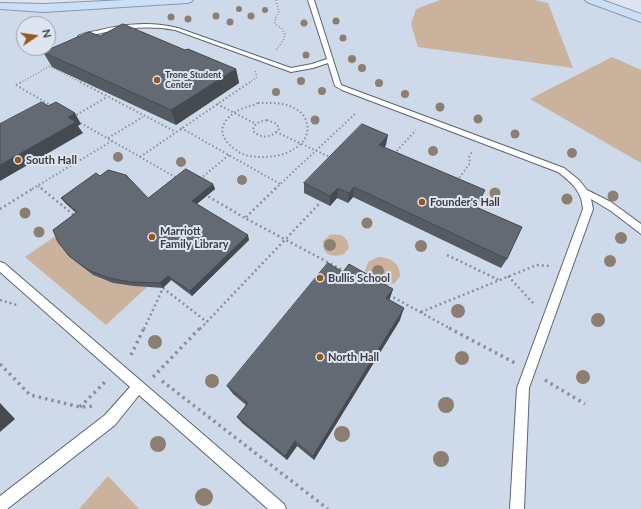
<!DOCTYPE html>
<style>
body{margin:0}
#map{position:relative;width:641px;height:509px;overflow:hidden;background:#dee5f0;font-family:Lato,sans-serif}
canvas{display:block}
.north{position:absolute;left:16px;top:16px;width:40px;height:40px;box-sizing:border-box;background:#dee5f0;border:1px solid #9ca2aa;border-radius:50%;rotate:77deg;font-size:11px;font-weight:700;line-height:16px;text-align:center;color:#3a3d41}
.north::after{content:'';display:block;margin:auto;width:14px;height:18px;background:#935916;clip-path:polygon(50% 0,100% 100%,50% 72%,0 100%)}
</style>
<div id="map">
<canvas width="641" height="509"></canvas>
<div class="north">N</div>
</div>
<script>
const ctx = document.querySelector('canvas').getContext('2d');
ctx.lineJoin = 'round';
function paint(path, color) { ctx.fillStyle = color; ctx.fill(path, 'evenodd'); }
function stroke(path, color, width, dash) { ctx.strokeStyle = color; ctx.lineWidth = width; ctx.lineCap = dash ? 'butt' : 'round'; ctx.setLineDash(dash || []); ctx.stroke(path); }
function write(font, color, halo, rows, align = 'center') {
  ctx.font = font + ' Lato,sans-serif'; ctx.lineWidth = 4; ctx.setLineDash([]); ctx.textBaseline = 'middle'; ctx.strokeStyle = halo; ctx.fillStyle = color; for (const [text, x, y, turn = 0] of rows) {
    ctx.save(); ctx.translate(x, y); ctx.rotate((+turn || 0) * Math.PI / 180); ctx.textAlign = isNaN(turn) ? turn : align; if (halo) ctx.strokeText(text, 0, 0); ctx.fillText(text, 0, 0); ctx.restore();
  }
}
const built = new Path2D(`
 M187,0H591L641,18V509H0V6ZM24,24H48V48H24Z`);
const green = new Path2D(`
 M440,0H535L548,3L573,68L418,47L411,24L416,9Z
 M612,57L641,70V163L530,99Z
 M57,235L93,275L113,283L147,287L106,325L25,257Z
 M330,235C341,233 348,237 349,248L344,254C334,258 321,255 323,241Z
 M378,257C390,257 400,263 400,276L395,283L385,286L366,275L365,271L368,262Z
 M108,476L139,509H79Z`);
const pathFar3 = new Path2D(`
 M276,0L279,12L275,19V24L281,28L285,34L284,39L276,50
 M20,83L50,66L82,83
 M249,83L257,77L255,71`);
const pathFar2 = new Path2D(`
 M80,82L176,132
 M16,85L52,106
 M16,85L22,82
 M258,103C270,103 283,102 294,108C312,117 312,139 294,149C285,155 273,157 262,157C253,157 243,156 236,150C219,138 217,125 235,112C242,108 251,106 258,103Z
 M217,104L256,124
 M73,117L107,97
 M267,120L277,124L279,129C272,138 261,139 253,131L254,126L259,122Z
 M77,121L177,178
 M181,128L280,184
 M276,132L332,158
 M108,138L143,117
 M394,154L416,130
 M140,157L250,82
 M200,179L229,155
 M457,181L470,163L469,157L472,152
 M38,186L42,189
 M32,189L112,141
 M275,189L355,114`);
const pathFar1 = new Path2D(`
 M41,188L75,216
 M276,188L245,218L346,272
 M204,194L245,218
 M0,209L34,188
 M447,255L499,280
 M508,276L533,303
 M389,295L451,329
 M0,300L17,305
 M421,312L537,265L549,266
 M144,329L163,288L207,322
 M200,329L319,204`);
const path = new Path2D(`
 M449,328L515,363
 M131,355L144,328
 M0,364L30,395L80,407L95,406
 M153,377L200,328
 M545,380L585,404
 M162,381L328,509
 M80,407L105,382`);
const lane = new Path2D(`
 M308,0H314L341,85L564,168L579,180L587,190L611,202L641,224V234L611,211L591,199L593,209L529,388L524,509H510L517,388L583,209C582,191 571,182 558,172L342,90L335,86L328,63L313,68L291,72L175,30C142,24 112,30 81,38L78,36C83,33 90,32 96,31C124,24 150,21 178,28L291,68L312,64L327,59Z
 M0,262L4,263L284,504L286,509H268L139,395L115,425L7,509H0V496L105,415L130,387L0,272Z`);
const primary = new Path2D(`
 M125,0H193L191,2L187,3L44,12L0,9V3L44,4Z
 M585,0H602L641,14V22L587,2Z`);
const trees = [
 [239,9,3],
 [265,10,3],
 [216,16,3.5],
 [251,16,3.5],
 [171,17,3.5],
 [188,19,3.5],
 [336,21,3.5],
 [230,22,3.5],
 [304,23,3.5],
 [343,38,3.5],
 [306,55,3.5],
 [352,59,4],
 [362,68,4],
 [301,81,4],
 [379,83,4],
 [322,91,4],
 [276,92,4],
 [405,94,4],
 [440,107,4.5],
 [478,119,4.5],
 [315,120,4.5],
 [515,134,4.5],
 [433,151,5],
 [572,153,5],
 [118,157,5],
 [181,162,5],
 [242,180,5],
 [495,193,5.5],
 [613,196,5.5],
 [567,199,5.5],
 [25,213,5.5],
 [367,223,5.5],
 [39,232,5.5],
 [621,238,6],
 [330,245,6],
 [421,246,6],
 [610,261,6],
 [378,271,6],
 [458,311,7],
 [598,320,7],
 [155,342,7],
 [462,358,7],
 [583,377,7],
 [212,381,7],
 [446,405,8],
 [342,434,8],
 [158,444,8],
 [441,459,8],
 [204,497,9]
];
const wall = new Path2D(`
 M100,36L185,50L236,69L239,83L176,125L52,67L43,52Z
 M386,145L384,148L480,200L476,207L507,259L501,268L353,197L348,203L337,198L330,206L304,193V183Z
 M100,176L148,198L213,184L215,189L197,204L249,240L192,296L171,280L163,288L134,286L113,283L93,275L74,260L69,256L76,213L65,203L61,198Z
 M393,289L389,300L400,320L314,460L297,446L287,460L242,423L237,417L246,405L233,394L227,386Z`);
const shadedWall = new Path2D(`
 M236,69L239,83L176,125L171,110Z
 M75,113L81,124L78,126L83,133L0,181V165L68,117Z
 M388,135L386,145L377,156L379,145Z
 M213,184L215,189L194,206L192,201Z
 M354,187L353,197L348,203L349,193Z
 M338,188L337,198L330,206V196Z
 M248,235L249,240L192,296L190,291Z
 M168,276L171,280L163,288L160,283Z
 M393,289L389,301L386,298Z
 M404,308L400,320L314,460L313,456Z
 M0,403L15,419L0,432Z
 M295,441L297,446L287,460L285,456Z`);
const building = new Path2D(`
 M123,24L185,50L188,49L236,69L171,110L43,52L89,32L100,36Z
 M42,102L48,106L56,102L75,113L68,117L76,122L0,165V124Z
 M362,124L388,135L379,145L485,190L476,207L522,227L507,259L354,187L349,193L338,188L330,196L304,183Z
 M186,169L213,184L192,201L248,235L190,291L168,276L160,283L130,282L109,278L88,270L69,256L58,242L53,230L77,212L61,198L96,173L100,176L108,170L126,175L148,198Z
 M328,263L343,272L349,264L393,289L386,298L404,308L313,456L295,441L285,456L237,417L248,403L227,386Z`);
const markers = [
 [157,80,4,"#935916"],
 [18,160,4,"#935916"],
 [422,202,4,"#935916"],
 [152,237,4,"#935916"],
 [320,278,4,"#935916"],
 [320,357,4,"#935916"]
];
const farPoinames = [
 ["Trone Student",165,75],
 ["Center",165,85]
];
const poiNames = [
 ["South Hall",26,160],
 ["Founder's Hall",430,202],
 ["Marriott",160,231],
 ["Family Library",160,244],
 ["Bullis School",328,278],
 ["North Hall",328,357]
];
paint(built, '#cedaea');
paint(green, '#cab29d');
stroke(lane, '#5d646d', 2);
stroke(primary, '#8498b1', 2);
stroke(pathFar3, '#8b9098', 1.5, [1, 2]);
stroke(pathFar2, '#8b9098', 2, [1.5, 2.5]);
stroke(pathFar1, '#8b9098', 2.5, [2, 3]);
stroke(path, '#8b9098', 3.5, [2.5, 4]);
paint(lane, '#fff');
paint(primary, '#cddff5');
ctx.fillStyle = '#8c7e70';
for (const [x, y, r] of trees) { ctx.beginPath(); ctx.arc(x, y, r, 0, 2 * Math.PI); ctx.fill(); }
paint(wall, '#555b63');
paint(shadedWall, '#454a50');
paint(building, '#636a73');
stroke(building, '#454a50', 1);
for (const [x, y, r, color] of markers) { const dot = new Path2D(); dot.arc(x, y, r, 0, 2 * Math.PI); ctx.fillStyle = color; ctx.fill(dot); stroke(dot, '#dee5f0', 1.5); }
write('bold 9px', '#3a3d41', '#dee5f0', farPoinames, 'left');
write('bold 11px', '#3a3d41', '#dee5f0', poiNames, 'left');
</script>
